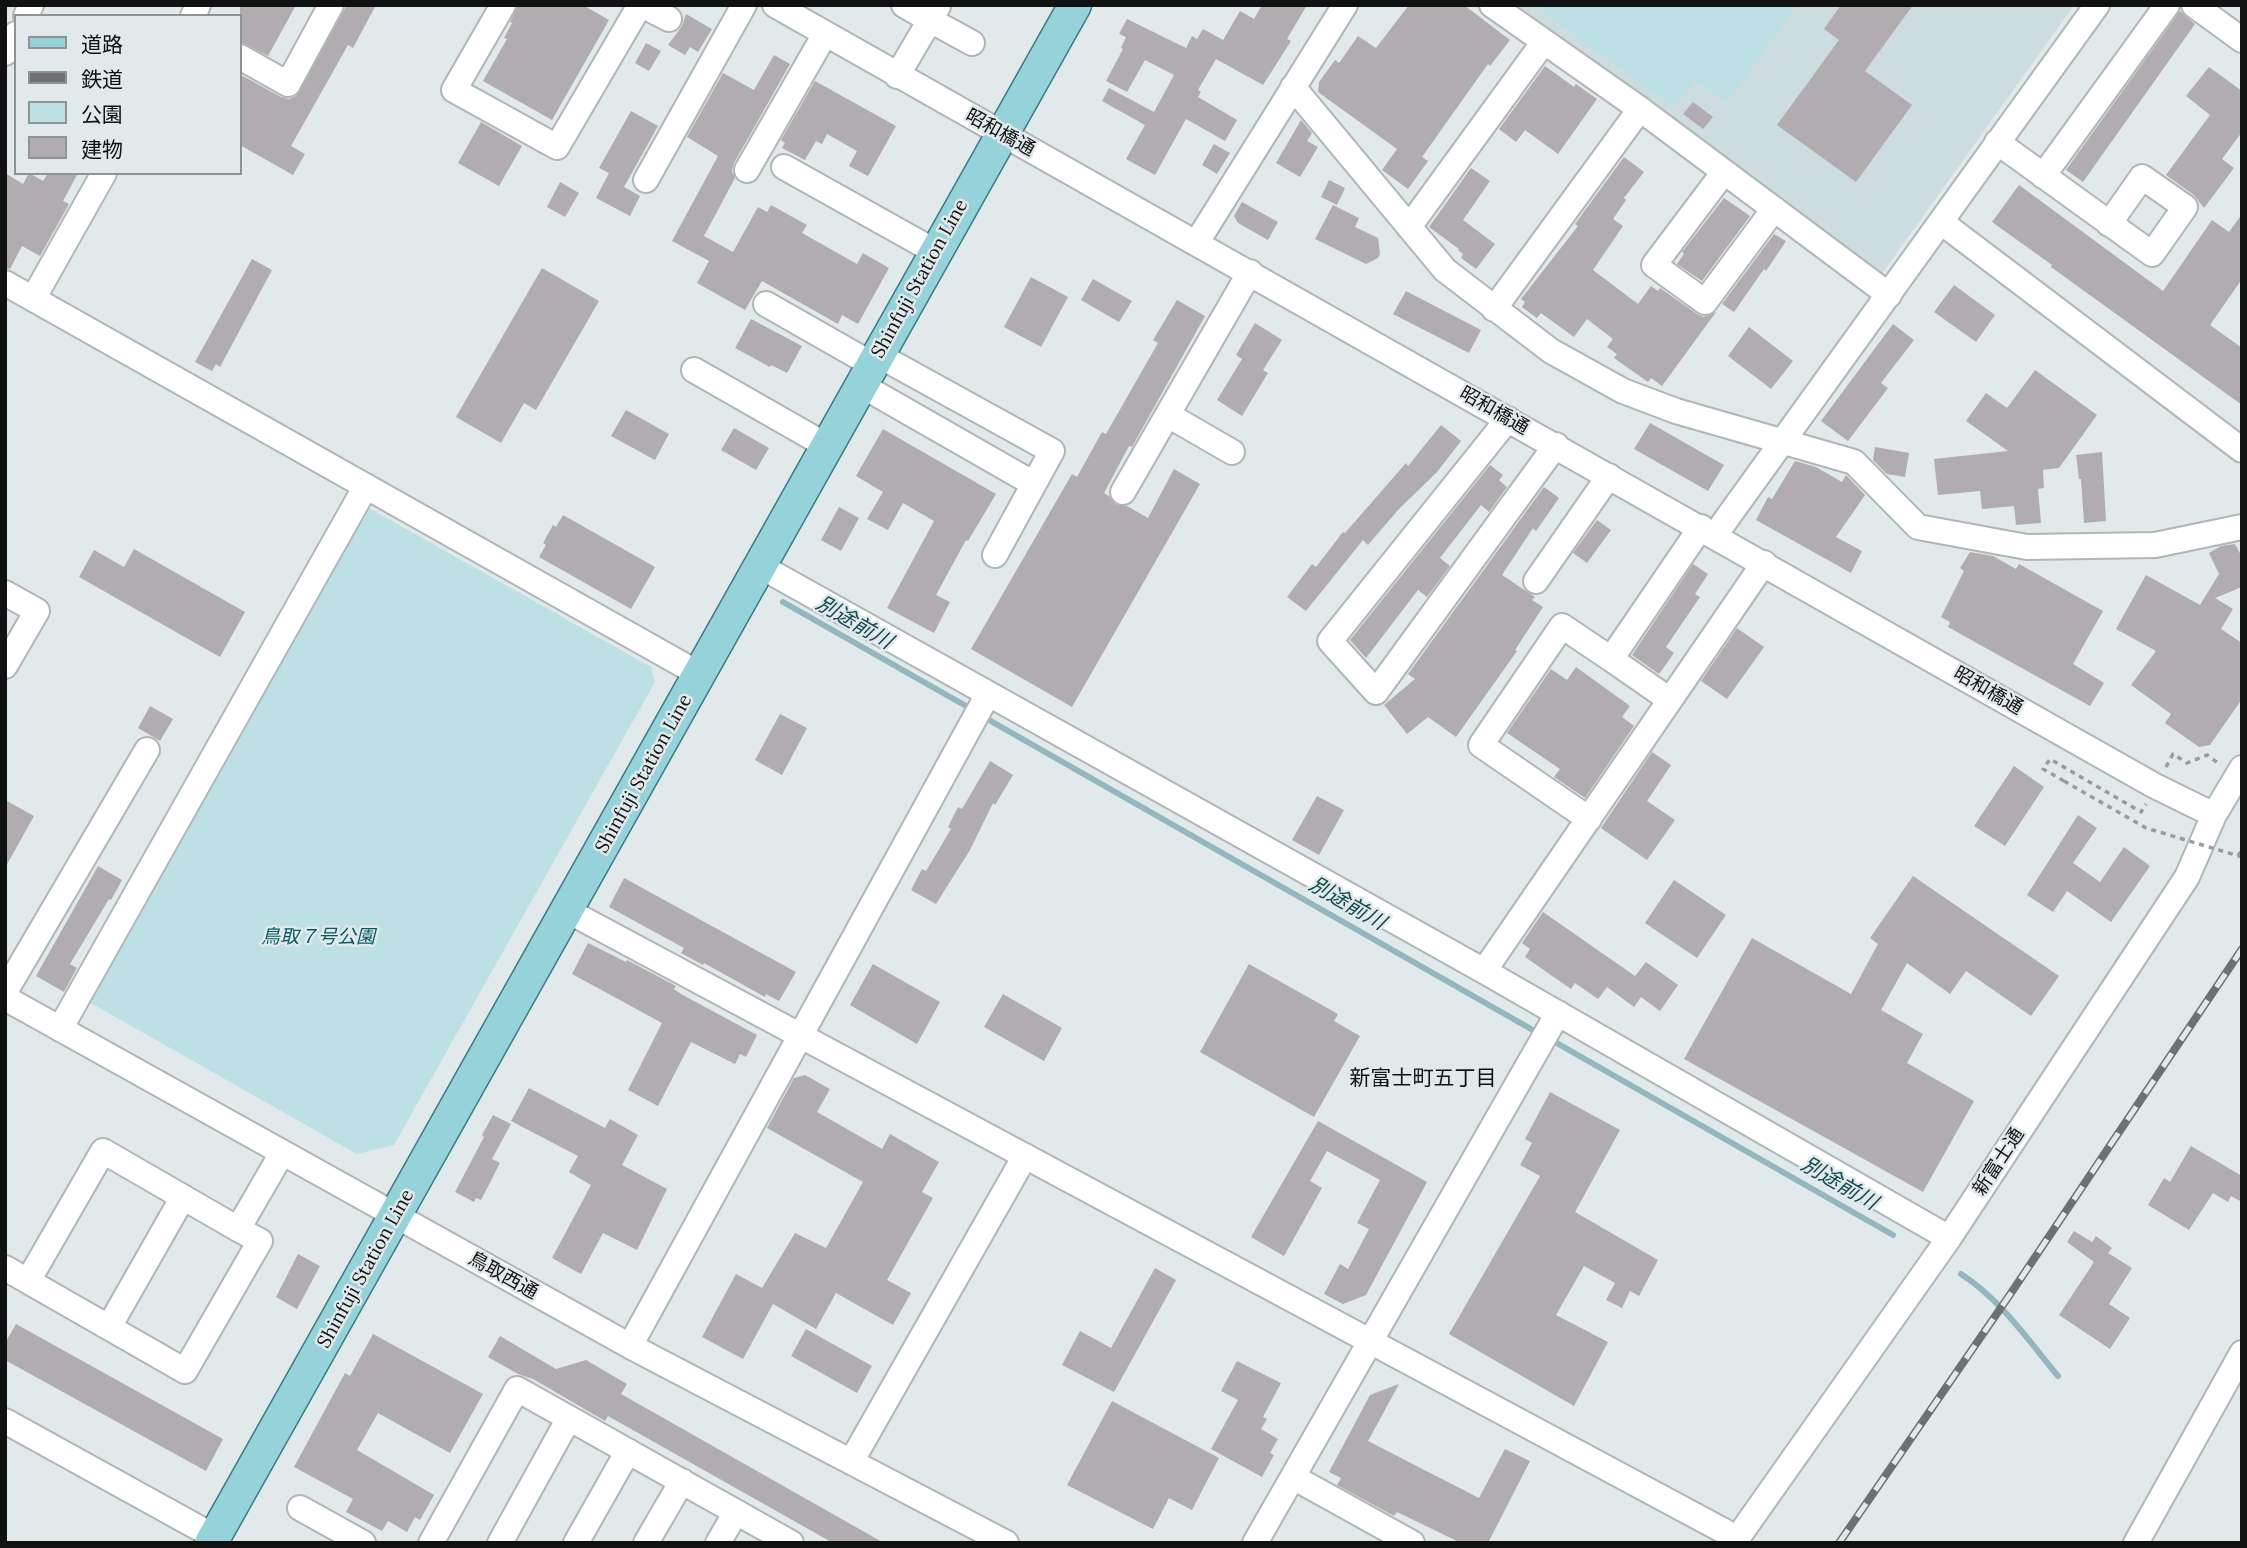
<!DOCTYPE html>
<meta charset="utf-8">
<style>
body{margin:0}
#map{position:relative;width:2247px;height:1548px;overflow:hidden;background:#e2e9ea;font-family:Lora,"Noto Sans JP",serif}
canvas{display:block}
.frame{position:absolute;inset:0;border:7px solid #101212;pointer-events:none}
.legend{position:absolute;left:14px;top:14px;width:228px;height:161px;box-sizing:border-box;background:#e2e9ea;border:2px solid #8e9394;margin:0;padding:9px 12px;list-style:none;font-size:21px;color:#101212}
.legend li{display:flex;align-items:center;gap:14px;height:35px}
.legend b{width:35px;border:2px solid #8e9394}
</style>
<div id="map">
<canvas width="2247" height="1548"></canvas>
<div class="frame"></div>
<ul class="legend">
<li><b style="height:9px;background:#95d2da"></b>道路</li>
<li><b style="height:9px;background:#6d7171"></b>鉄道</li>
<li><b style="height:19px;background:#bde0e5"></b>公園</li>
<li><b style="height:19px;background:#b0acb0"></b>建物</li>
</ul>
</div>
<script>
const ctx = document.querySelector('canvas').getContext('2d');
ctx.lineJoin = 'round';
function paint(path, color) { ctx.fillStyle = color; ctx.fill(path, 'evenodd'); }
function stroke(path, color, width, dash) { ctx.strokeStyle = color; ctx.lineWidth = width; ctx.lineCap = dash ? 'butt' : 'round'; ctx.setLineDash(dash || []); ctx.stroke(path); }
function write(font, color, halo, rows, align = 'center') {
  ctx.font = font + ' Lora,"Noto Sans JP",serif'; ctx.lineWidth = 5; ctx.setLineDash([]); ctx.textBaseline = 'middle'; ctx.strokeStyle = halo; ctx.fillStyle = color; for (const [text, x, y, turn = 0] of rows) {
    ctx.save(); ctx.translate(x, y); ctx.rotate((+turn || 0) * Math.PI / 180); ctx.textAlign = isNaN(turn) ? turn : align; if (halo) ctx.strokeText(text, 0, 0); ctx.fillText(text, 0, 0); ctx.restore();
  }
}
const built = new Path2D(`
 M1516,5H2074L1881,275Z`);
const green = new Path2D(`
 M1541,5H1798L1727,102L1695,81L1673,107L1543,13Z
 M369,508L651,667L655,682L394,1145L357,1154L89,1002Z`);
const stream = new Path2D(`
 M783,602L973,710
 M982,716L1538,1033
 M1548,1038L1893,1235
 M1961,1274C2000,1299 2029,1341 2058,1376`);
const building = new Path2D(`
 M240,5H296L268,56L240,42Z
 M347,5H376L353,48L348,45L291,146L305,154L293,175L240,145V80L243,76L281,97L289,99L296,96Z
 M518,5H583L609,20L552,120L483,81L507,39L504,38L512,23L510,22Z
 M1262,5H1307L1287,39L1291,41L1263,85L1216,59L1198,90L1201,92L1198,97L1237,120L1225,141L1186,119L1155,175L1126,159L1145,125L1102,101L1109,88L1154,112L1174,75L1145,60L1127,92L1106,81L1123,49L1121,48L1126,37L1119,34L1127,19L1186,48L1192,36L1197,39L1203,29L1223,40L1240,11L1254,19Z
 M1409,5H1464L1510,40L1490,66L1488,64L1422,157L1428,161L1408,189L1382,170L1397,149L1318,92L1319,82L1335,60L1339,63L1358,36L1376,48Z
 M1841,5H1913L1865,71L1912,105L1856,182L1777,125L1839,40L1824,29Z
 M2180,11L2195,24L2083,182L2066,170Z
 M686,14L712,29L698,52L690,47L685,55L668,45L682,26Z
 M646,43L661,51L649,71L635,63Z
 M774,55L790,64L734,163L732,171L735,178L704,236L733,252L758,207L767,212L771,205L807,225L802,233L857,264L863,253L889,268L858,324L842,315L838,324L762,281L745,310L697,283L709,261L672,241L718,156L687,137L723,73L754,90Z
 M1545,66L1574,87L1576,84L1597,99L1558,154L1525,130L1516,142L1499,129Z
 M2209,67L2242,91V132L2222,159L2234,168L2204,208L2194,195L2166,175L2210,115L2186,96Z
 M815,81L896,126L868,176L849,166L857,151L827,134L822,144L816,141L805,160L782,148L785,143L781,140Z
 M1693,102L1713,117L1703,129L1683,114Z
 M631,111L658,126L624,187L640,196L630,216L596,198L609,173L599,168Z
 M1301,120L1312,133L1307,141L1318,147L1300,177L1276,163Z
 M481,122L522,146L499,186L458,163Z
 M1214,144L1230,153L1217,174L1202,165Z
 M1624,157L1644,172L1624,198L1626,200L1613,219L1623,226L1593,270L1638,304L1651,286L1658,291L1660,288L1697,314L1704,317L1716,312L1662,386L1651,378L1648,382L1614,358L1617,354L1607,347L1613,339L1587,319L1574,337L1541,313L1537,318L1522,307L1525,302L1521,299L1578,226L1575,224Z
 M1471,168L1490,181L1463,220L1495,244L1476,269L1461,258L1463,254L1458,250L1459,249L1429,227Z
 M5,173L23,184L29,173L43,181L48,173H78L63,201L69,204L40,256L22,246L10,269L5,268Z
 M1329,180L1345,188L1337,205L1321,197Z
 M560,182L579,193L565,217L547,207Z
 M2019,185L2163,291L2212,220L2229,232L2242,214V279L2210,325L2242,348V405L2051,267L2052,265L1992,222Z
 M1724,198L1750,216L1702,281L1677,264L1684,254L1682,252Z
 M1242,202L1278,222L1268,240L1238,223L1234,216Z
 M1333,205L1359,218L1355,227L1378,238L1380,254L1378,258L1366,264L1315,239Z
 M1774,234L1786,241L1766,271L1764,269L1734,312L1722,304Z
 M252,259L272,270L220,367L216,364L212,371L195,362Z
 M542,268L599,301L536,410L524,403L501,443L456,417Z
 M1031,277L1068,297L1041,347L1004,327Z
 M1093,279L1132,301L1119,322L1081,300Z
 M1954,285L1995,315L1976,342L1934,312Z
 M1406,291L1481,330L1469,353L1393,314Z
 M1177,300L1205,316L1152,411L1132,447L1129,446L1104,493L1109,496L1115,504L1127,506L1148,518L1174,469L1200,484L1072,707L971,649L1072,474L1077,477L1102,432L1106,434L1158,343L1153,340Z
 M751,319L802,346L787,373L771,365L770,367L735,348Z
 M1255,323L1282,340L1263,370L1268,373L1242,416L1217,400L1242,359L1236,355Z
 M1893,324L1914,340L1881,383L1888,388L1848,441L1821,421Z
 M1749,327L1793,361L1771,389L1728,356Z
 M2035,370L2097,415L2059,468L2043,470L2044,488L2038,489L2041,523L2016,525L2014,506L1982,509L1980,491L1938,495L1934,459L2008,451L1966,421L1986,393L2007,408Z
 M626,410L669,434L655,460L611,436Z
 M1650,423L1724,465L1708,491L1634,449Z
 M1441,425L1461,441L1437,472L1398,510L1368,545L1363,540L1306,611L1287,597L1312,564L1316,567L1343,532L1345,533L1406,463L1408,466Z
 M734,428L769,448L756,470L721,450Z
 M883,429L996,494L968,541L966,540L936,595L950,602L934,633L887,608L934,521L903,503L888,530L867,519L883,492L856,476Z
 M1875,447L1909,453L1905,477L1887,474L1873,460Z
 M2102,452L2106,521L2084,523L2081,479H2079L2076,455Z
 M1795,461L1816,467L1842,482L1846,475L1865,495L1836,537L1862,551L1851,573L1756,520L1768,497L1772,499Z
 M1490,465L1503,475L1499,480L1507,487L1489,512L1481,505L1440,558L1450,566L1427,597L1418,590L1366,658L1350,640Z
 M1544,487L1559,498L1536,531L1533,528L1502,575L1535,597L1532,600L1543,607L1515,650L1517,651L1456,737L1428,717L1407,734L1384,705L1415,679L1408,674Z
 M839,507L859,518L841,551L821,540Z
 M563,515L655,567L631,609L539,557L546,545L543,543L553,525L556,527Z
 M1597,520L1611,530L1587,563L1573,553Z
 M2235,544L2242,557V587L2215,598L2233,609L2221,629L2242,643V699L2210,745L2199,747L2165,723L2171,714L2131,685L2156,651L2116,629L2146,575L2200,605L2219,574L2209,553L2221,546Z
 M134,549L245,612L220,657L79,577L94,550L124,567Z
 M1970,552L1993,556L2016,569L2019,564L2103,611L2073,664L2104,683L2090,706L1948,627L1950,622L1941,617L1964,571L1960,568Z
 M1693,564L1708,574L1695,594L1700,597L1666,647L1674,653L1659,674L1632,655Z
 M1737,628L1764,647L1727,699L1701,681Z
 M1576,667L1630,706L1622,717L1634,726L1585,798L1554,777L1560,769L1507,733L1551,669L1567,680Z
 M150,706L173,719L160,741L138,728Z
 M780,714L807,728L782,775L755,760Z
 M1652,752L1671,765L1647,801L1675,820L1647,860L1601,828Z
 M990,761L1013,775L995,805L993,803L970,850L936,904L911,890L922,869L926,871L951,829L948,827L958,807L962,809Z
 M2014,766L2044,787L2005,846L1974,826Z
 M1317,796L1344,810L1319,855L1292,840Z
 M5,800L34,816L5,868Z
 M2078,815L2097,828L2073,863L2100,882L2124,847L2150,866L2111,922L2067,891L2053,912L2027,895Z
 M98,866L122,880L111,900L109,899L70,964L77,968L64,992L36,976Z
 M1913,876L2059,976L2031,1016L1966,971L1950,994L1907,963L1881,1010L1923,1034L1907,1063L1974,1101L1923,1192L1684,1059L1752,938L1851,994L1878,944L1870,938Z
 M624,878L796,972L779,1001L766,994L765,997L704,963L703,965L681,953L684,948L609,907Z
 M1674,880L1726,915L1697,958L1645,923Z
 M1543,912L1635,976L1646,962L1678,985L1660,1011L1641,997L1634,1007L1607,987L1598,999L1575,983L1571,989L1525,957L1530,949L1522,943Z
 M588,943L626,962L627,960L676,986L674,989L681,994L757,1035L746,1057L740,1054L735,1064L691,1042L658,1106L628,1090L662,1023L572,974Z
 M873,964L940,1002L917,1044L850,1005Z
 M1249,964L1338,1014L1334,1021L1360,1036L1314,1117L1200,1052Z
 M1003,994L1062,1028L1044,1061L984,1027Z
 M805,1075L830,1089L817,1112L882,1149L890,1134L939,1162L922,1192L933,1198L887,1280L911,1293L893,1325L836,1293L816,1329L773,1304L743,1359L702,1337L736,1274L762,1288L795,1233L826,1248L863,1182L767,1128L794,1078Z
 M529,1088L605,1128L610,1119L638,1135L622,1165L667,1189L637,1250L603,1233L581,1274L552,1258L591,1185L569,1172L578,1156L511,1121Z
 M1550,1092L1620,1130L1575,1212L1658,1260L1639,1296L1630,1291L1622,1308L1606,1300L1615,1283L1584,1266L1556,1315L1608,1342L1574,1406L1449,1334L1540,1176L1520,1165L1532,1143L1525,1139Z
 M493,1115L511,1124L492,1159L500,1163L481,1200L476,1198L474,1202L455,1192L484,1137L482,1135Z
 M1318,1121L1427,1182L1366,1295L1343,1304L1324,1294L1340,1264L1348,1269L1369,1229L1357,1223L1380,1180L1327,1151L1310,1181L1322,1188L1284,1256L1251,1237Z
 M2191,1146L2242,1176V1202L2231,1196L2228,1202L2213,1193L2189,1230L2148,1205L2164,1178L2170,1182Z
 M2074,1231L2092,1242L2096,1236L2112,1248L2108,1253L2132,1268L2109,1304L2130,1318L2110,1349L2059,1315L2094,1262L2067,1242Z
 M298,1254L320,1266L297,1309L276,1297Z
 M1155,1268L1176,1280L1114,1392L1062,1365L1080,1331L1111,1348Z
 M16,1324L223,1439L206,1471L5,1360V1343Z
 M806,1329L872,1366L857,1393L791,1356Z
 M373,1334L483,1394L450,1453L378,1413L357,1450L434,1495L420,1520L415,1517L407,1532L388,1521L382,1531L346,1512L353,1499L294,1467L345,1373L350,1376Z
 M500,1336L556,1369L586,1360L627,1384L621,1394L884,1543H833L608,1416L605,1421L533,1379L518,1374L488,1357Z
 M1237,1361L1281,1383L1263,1417L1267,1419L1261,1429L1278,1439L1270,1453L1274,1455L1262,1477L1211,1449L1238,1400L1221,1391Z
 M1399,1384L1368,1441L1479,1498L1505,1449L1530,1461L1488,1543H1461L1397,1512L1394,1516L1337,1485L1341,1478L1329,1472L1370,1395Z
 M1112,1401L1219,1458L1192,1510L1169,1498L1153,1529L1067,1485Z`);
const path = new Path2D(`
 M2166,767L2173,754L2187,763L2207,755L2218,763
 M2064,781L2043,769L2050,759L2141,812L2146,804
 M2238,856L2242,850`);
const minor = new Path2D(`
 M503,5L454,90L557,147L640,5
 M642,5L669,19
 M775,5L2093,751L2155,786L2214,815
 M1492,5L1640,109L1889,295
 M2194,5L2242,40
 M938,6L930,20L972,43
 M26,16L31,5
 M193,16L198,5
 M5,53L16,34
 M240,57L288,84L331,5
 M897,76L930,20L904,5
 M1293,87L1445,270L1551,351L1623,391L1676,411L1854,462L1918,527L2027,547L2155,545L2242,527
 M1997,142L2152,254L2185,207L2142,177L2109,224
 M784,167L936,252
 M747,170L825,34
 M1724,172L1654,265L1705,302L1774,209
 M2043,176L2167,5
 M646,180L744,5
 M1941,222L2242,450
 M1409,227L1543,43
 M1197,242L1345,5
 M5,283L699,674
 M33,299L104,173
 M766,304L873,365
 M1494,309L1640,109
 M878,355L1052,451L995,555
 M694,370L827,446
 M861,385L1034,484
 M1168,415L1232,452
 M1508,419L1330,641L1376,692L1556,445
 M1123,492L1250,272
 M1715,535L2097,5
 M760,566L1484,971L1949,1238
 M1536,581L1609,476
 M5,593L37,611L5,666
 M1611,659L1670,700
 M1589,819L1481,745L1562,626L1611,659L1701,527
 M568,911L1737,1538
 M1484,971L1764,563
 M5,992L147,750
 M5,998L630,1346L1006,1543
 M60,1029L366,486
 M5,1268L185,1371L260,1241L238,1229
 M28,1281L103,1151L238,1229L282,1153
 M109,1327L183,1197
 M630,1346L988,694
 M5,1421L215,1537
 M851,1462L1025,1156
 M1293,1477L1412,1543
 M300,1508L363,1543
 M431,1543L517,1389L791,1543
 M500,1543L569,1418
 M576,1543L628,1451
 M646,1543L682,1481
 M718,1543L736,1512
 M1255,1543L1558,1013
 M1734,1543L1949,1238L2187,877L2214,815L2242,768
 M2136,1543L2242,1353`);
const major = new Path2D(`
 M211,1543L1075,5`);
const rail = new Path2D(`
 M1839,1543L2009,1296L2242,949`);
const pathBridge = new Path2D(`
 M2064,781L2146,828L2242,857`);
const streetNames = [
 ["昭和橋通",1000,133,29],
 ["Shinfuji Station Line",920,279,-61],
 ["昭和橋通",1494,411,30],
 ["昭和橋通",1988,691,30],
 ["Shinfuji Station Line",644,774,-61],
 ["新富士通",1999,1162,-57],
 ["Shinfuji Station Line",366,1269,-61],
 ["鳥取西通",503,1276,29]
];
const parkNames = [
 ["鳥取７号公園",318,938]
];
const waterNames = [
 ["別途前川",854,623,30],
 ["別途前川",1347,904,30],
 ["別途前川",1839,1184,30]
];
const neighbourhoodNames = [
 ["新富士町五丁目",1423,1079]
];
paint(built, '#cddcde');
paint(green, '#bde0e5');
stroke(stream, '#92b8be', 6);
paint(building, '#b0acb0');
stroke(minor, '#b0b6b7', 28);
stroke(major, '#397b84', 35);
stroke(path, '#979c9d', 3.5, [5, 5]);
stroke(minor, '#fff', 24);
stroke(major, '#95d2da', 32);
stroke(rail, '#6d7171', 8);
stroke(rail, '#e2e9ea', 5, [16]);
stroke(pathBridge, '#979c9d', 3.5, [5, 5]);
write('19px', '#101212', '#e2e9ea', streetNames);
write('italic 19px', '#075a64', '#e2e9ea', parkNames);
write('italic 21px', '#114951', '#e2e9ea', waterNames);
write('21px', '#101212', '#e2e9ea', neighbourhoodNames);
</script>
